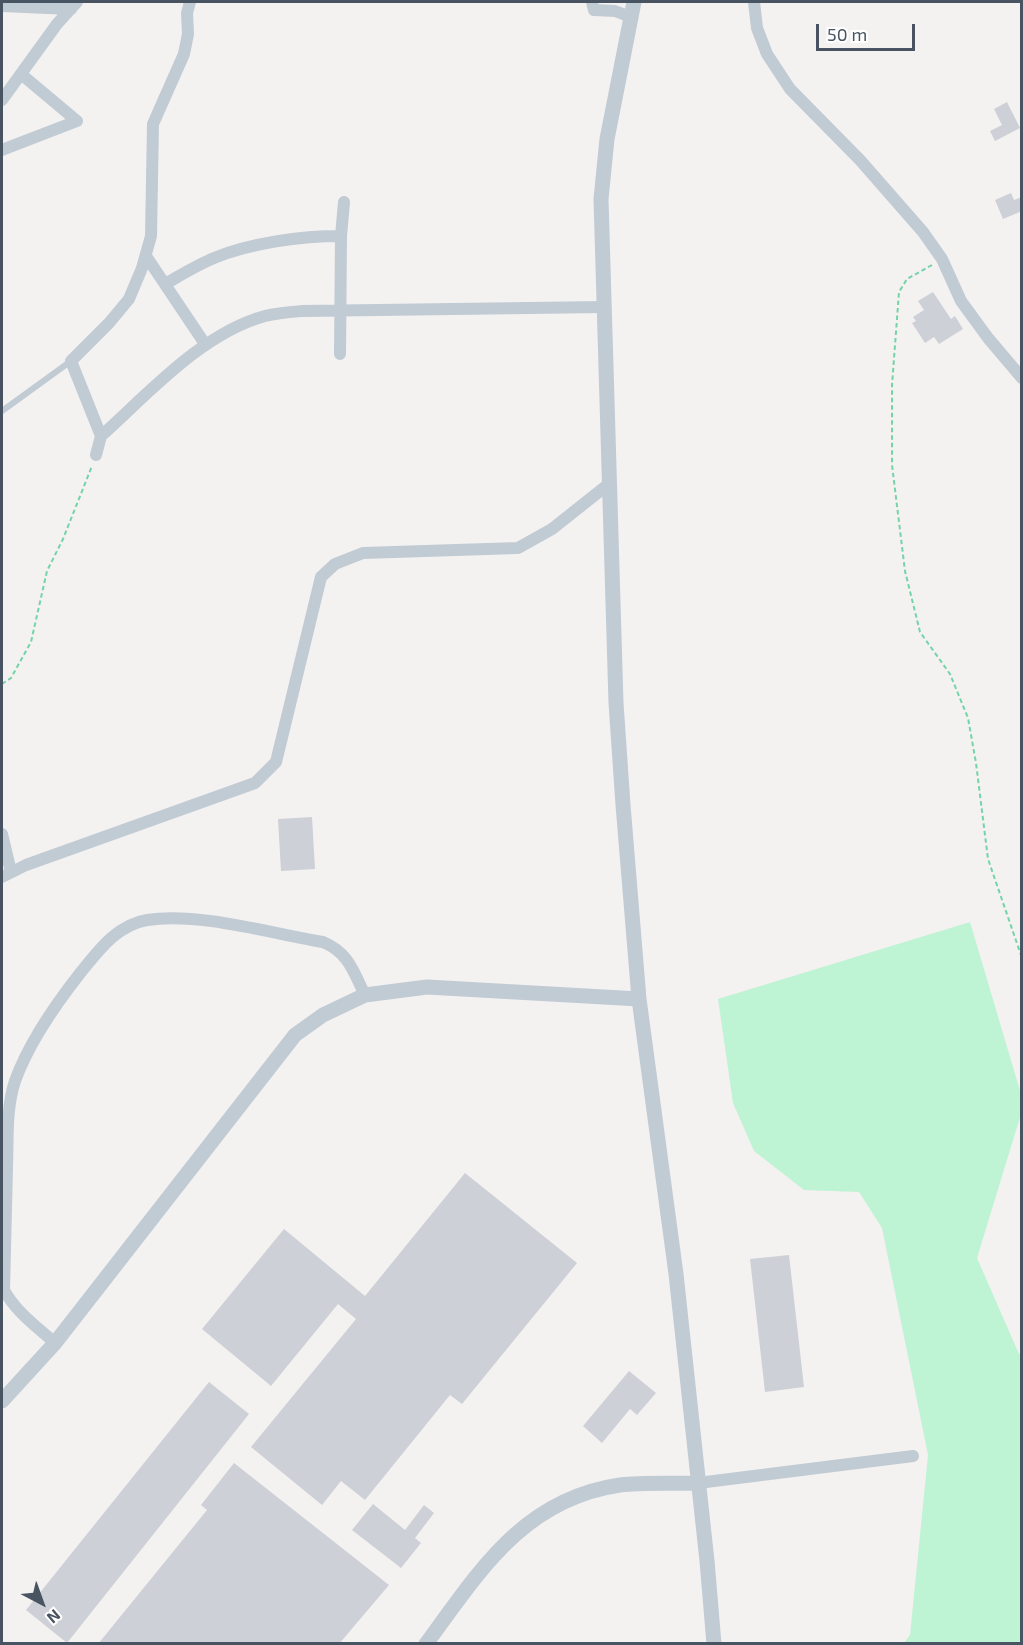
<!DOCTYPE html>
<style>
body{margin:0}
#map{position:relative;width:1023px;height:1645px;overflow:hidden;background:#f4f1f1;font-family:"Exo 2",sans-serif}
canvas{display:block}
.frame{position:absolute;inset:0;border:3px solid #485461;pointer-events:none}
.north{position:absolute;left:12px;top:1573px;width:60px;height:60px;-webkit-text-stroke:4px #fff;paint-order:stroke;rotate:139deg;font-size:16px;font-weight:700;line-height:24px;text-align:center;color:#485461}
.north::after{content:'';display:block;margin:auto;width:21px;height:27px;background:#485461;clip-path:polygon(50% 0,100% 100%,50% 72%,0 100%)}
.scale{position:absolute;left:816px;top:24px;width:99px;height:27px;box-sizing:border-box;border:3px solid #485461;border-top:0;padding-left:8px;font-size:18px;line-height:21px;white-space:nowrap;color:#485461;-webkit-text-stroke:4px #fff;paint-order:stroke}
</style>
<div id="map">
<canvas width="1023" height="1645"></canvas>
<div class="frame"></div>
<div class="north">N</div>
<div class="scale">50 m</div>
</div>
<script>
const ctx = document.querySelector('canvas').getContext('2d');
ctx.lineJoin = 'round';
function paint(path, color) { ctx.fillStyle = color; ctx.fill(path, 'evenodd'); }
function stroke(path, color, width, dash) { ctx.strokeStyle = color; ctx.lineWidth = width; ctx.lineCap = dash ? 'butt' : 'round'; ctx.setLineDash(dash || []); ctx.stroke(path); }
const green = new Path2D(`
 M970,922L1021,1094V1114L977,1258L1019,1354L1021,1353V1643H904L910,1635L928,1455L882,1228L859,1192L804,1190L754,1151L733,1103L718,999Z`);
const building = new Path2D(`
 M1007,102L1020,128L995,141L990,131L1002,125L994,109Z
 M1011,193L1014,200L1022,197V211L1003,219L995,200Z
 M933,292L951,319L955,316L963,329L939,344L934,337L925,343L912,323L916,321L913,317L924,310L918,301Z
 M312,817L315,869L281,871L278,819Z
 M465,1173L577,1263L462,1404L450,1395L365,1500L341,1481L322,1505L251,1447L356,1319L338,1304L271,1386L202,1329L284,1229L365,1296Z
 M789,1255L804,1387L765,1392L750,1259Z
 M629,1371L656,1393L637,1415L630,1409L602,1443L583,1426Z
 M209,1382L249,1414L67,1643L26,1610Z
 M234,1463L389,1585L339,1644H98L207,1510L201,1505Z
 M373,1504L405,1530L424,1505L434,1513L415,1538L421,1543L401,1568L352,1530Z`);
const path = new Path2D(`
 M932,265L907,279L899,292L892,385V465L905,571L920,632L950,674L968,718L976,763L988,859L1022,958
 M2,684L11,678L31,642L47,571L63,539L92,466`);
const service = new Path2D(`
 M2,411L71,361`);
const minor = new Path2D(`
 M592,2L594,10L615,11L631,17
 M754,2L757,28L767,54L790,89L860,160L923,232L942,259L961,301L988,338L1022,378
 M2,6L71,9
 M2,100L57,24L77,2
 M2,150L77,121L21,74
 M341,236L344,202
 M146,256L205,344
 M165,284C181,275 197,265 214,258C250,243 301,236 341,236L340,354
 M101,436C148,394 202,333 265,316C277,313 290,312 302,311L604,307
 M96,455L101,436L71,361L109,323L129,299L142,268L151,236L153,124L184,54L188,34L187,13L190,2
 M2,834L11,872
 M2,877L26,865L255,783L276,762L321,577L335,564L363,553L518,548L552,529L610,483
 M55,1343C36,1326 16,1312 4,1290C5,1249 6,1208 7,1167C8,1139 6,1108 15,1081C29,1042 55,1005 81,972C99,950 117,925 147,920C198,912 270,933 323,942C349,953 353,971 365,995
 M698,1483L913,1456`);
const tertiary = new Path2D(`
 M634,2L607,139L601,199L616,703L623,805L639,999L676,1274L707,1561L714,1644
 M2,1401L55,1343L295,1035L323,1015L365,995L427,987L639,999
 M426,1644C479,1572 523,1499 620,1485C645,1482 673,1484 698,1483`);
paint(green, '#bef3d4');
paint(building, '#cdd0d6');
stroke(path, '#73d4a7', 2, [4.5, 3]);
stroke(service, '#c1cbd4', 6);
stroke(minor, '#c1cbd4', 12);
stroke(tertiary, '#c1cbd4', 15);
</script>
